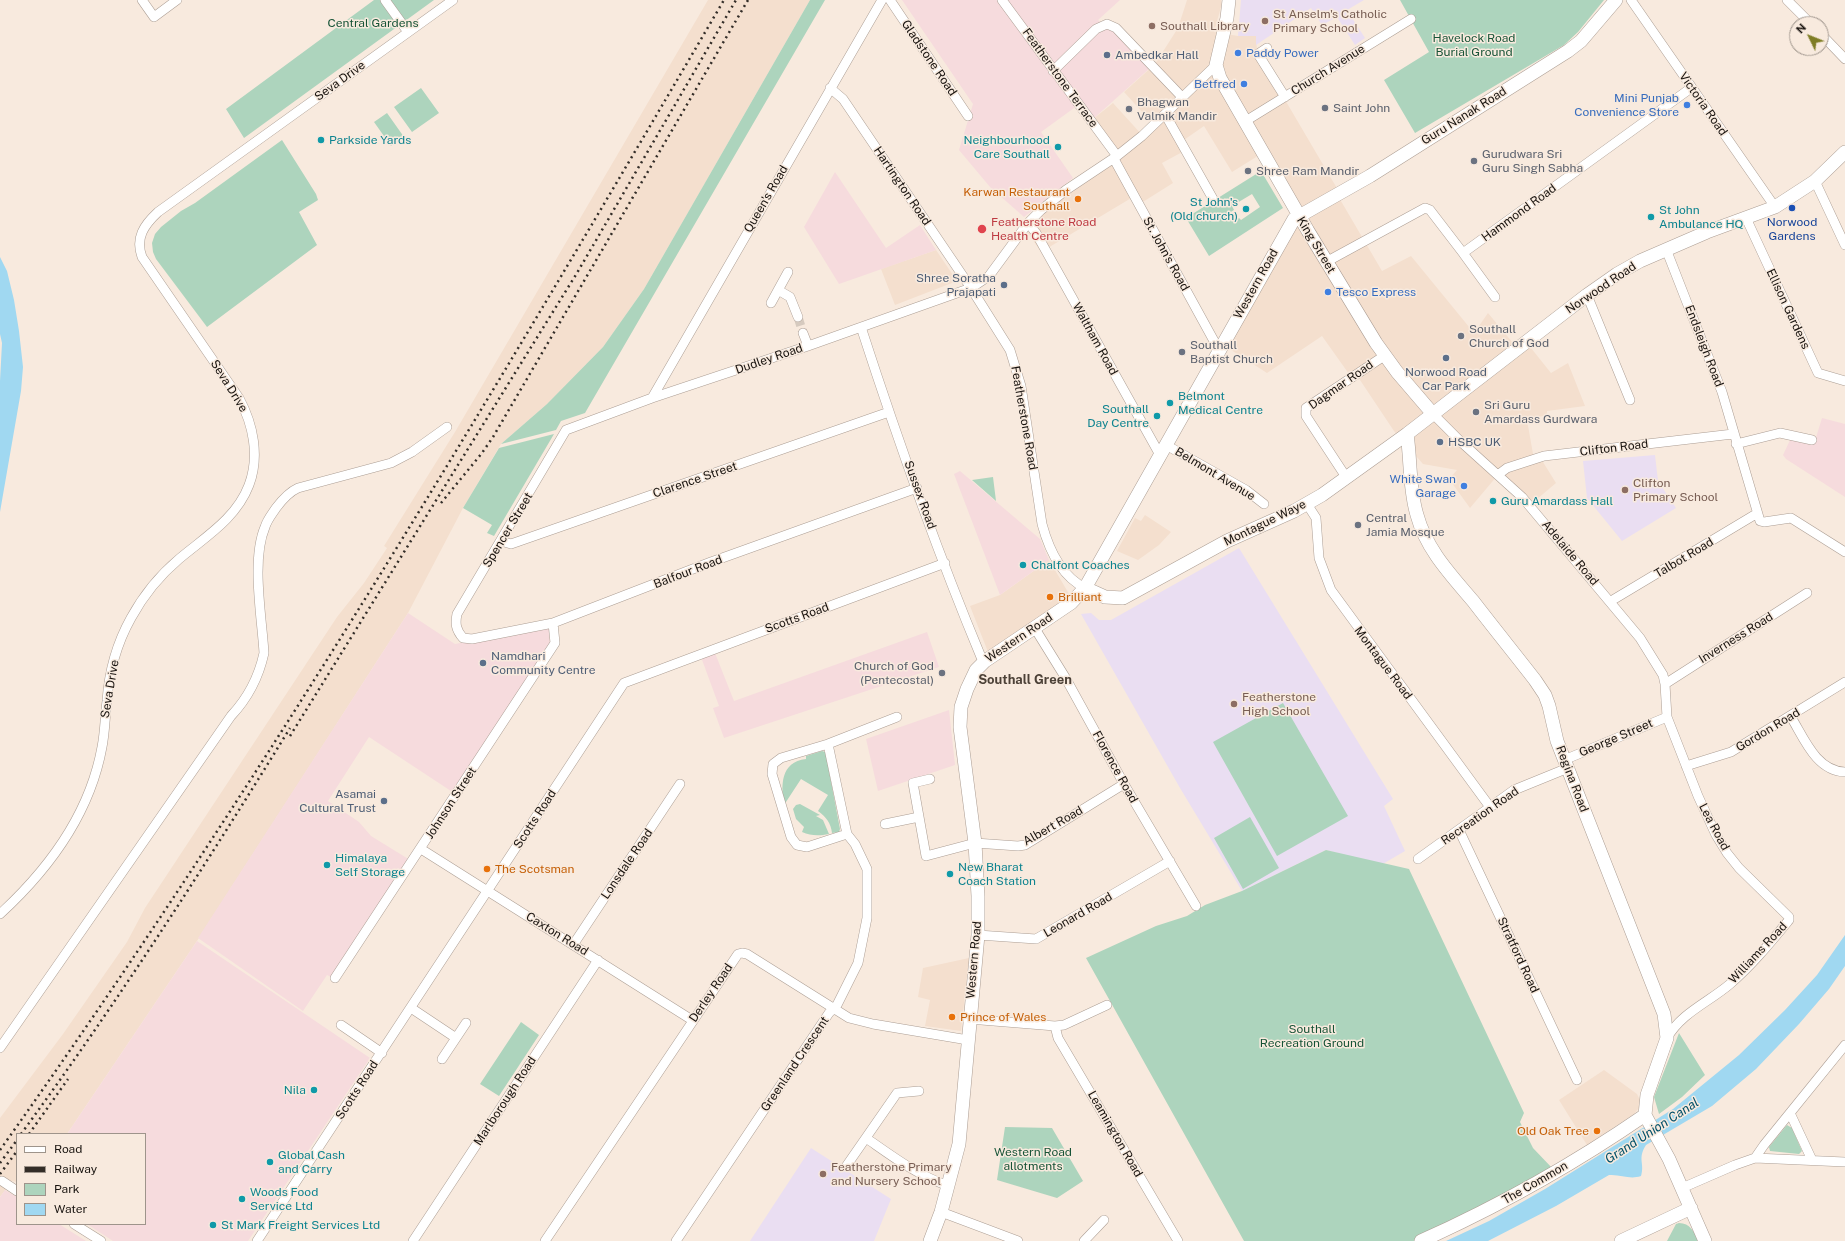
<!DOCTYPE html>
<style>
body{margin:0}
#map{position:relative;width:1845px;height:1241px;overflow:hidden;background:#f8eade;font-family:"Public Sans",sans-serif}
canvas{display:block}
.legend{position:absolute;left:16px;top:1133px;width:130px;height:92px;box-sizing:border-box;background:#f8eade;border:1px solid #9e948b;margin:0;padding:5px 7px;list-style:none;font-size:12px;color:#18130f}
.legend li{display:flex;align-items:center;gap:8px;height:20px}
.legend b{width:20px;border:1px solid #9e948b}
.north{position:absolute;left:1789px;top:16px;width:40px;height:40px;box-sizing:border-box;background:#f8eade;border:1px solid #9e948b;border-radius:50%;rotate:313deg;font-size:11px;font-weight:700;line-height:16px;text-align:center;color:#18130f}
.north::after{content:'';display:block;margin:auto;width:14px;height:18px;background:#7f7d25;clip-path:polygon(50% 0,100% 100%,50% 72%,0 100%)}
</style>
<div id="map">
<canvas width="1845" height="1241"></canvas>
<ul class="legend">
<li><b style="height:5px;background:#fff"></b>Road</li>
<li><b style="height:5px;background:#332d28"></b>Railway</li>
<li><b style="height:11px;background:#add4bd"></b>Park</li>
<li><b style="height:11px;background:#a0d8f1"></b>Water</li>
</ul>
<div class="north">N</div>
</div>
<script>
const ctx = document.querySelector('canvas').getContext('2d');
ctx.lineJoin = 'round';
function paint(path, color) { ctx.fillStyle = color; ctx.fill(path, 'evenodd'); }
function stroke(path, color, width, dash) { ctx.strokeStyle = color; ctx.lineWidth = width; ctx.lineCap = dash ? 'butt' : 'round'; ctx.setLineDash(dash || []); ctx.stroke(path); }
function write(font, color, halo, rows, align = 'center') {
  ctx.font = font + ' "Public Sans",sans-serif'; ctx.lineWidth = 3; ctx.setLineDash([]); ctx.textBaseline = 'middle'; ctx.strokeStyle = halo; ctx.fillStyle = color; for (const [text, x, y, turn = 0] of rows) {
    ctx.save(); ctx.translate(x, y); ctx.rotate((+turn || 0) * Math.PI / 180); ctx.textAlign = isNaN(turn) ? turn : align; if (halo) ctx.strokeText(text, 0, 0); ctx.fillText(text, 0, 0); ctx.restore();
  }
}
const built = new Path2D(`
 M708,0H810L644,289L603,347L547,404L501,444L463,508L408,613L197,941L67,1134H17V1182L12,1181L0,1197V1118L63,1034L127,942L145,908L337,617L364,583L387,548L384,546L455,432Z
 M1187,0H1221V7L1214,32L1238,36H1256L1258,65L1263,64L1281,93L1338,190V196L1382,271L1411,256L1474,333L1488,313L1518,349L1527,343L1551,373L1568,363L1585,406L1547,411V415L1527,420L1533,454H1538L1556,483L1530,505L1497,476L1470,508L1449,479L1457,470L1423,464L1394,431L1354,371L1349,374L1322,336L1267,373L1228,348L1298,215L1261,154L1232,172L1204,126L1181,142L1186,150L1162,163L1173,183L1138,205L1133,197L1041,252L1028,233L1046,209L1122,158L1093,119L1113,103L1143,136L1154,125L1124,92L1155,64L1178,28Z
 M936,250L957,281L895,305L881,269Z
 M1145,515L1171,532L1159,545L1138,560L1117,551L1135,518L1141,521Z
 M1049,560L1075,604L990,657L970,606L1000,595Z
 M969,958L961,1031L925,1026L930,1000L918,997L923,968Z
 M1604,1070L1637,1094L1642,1104L1634,1114L1587,1145L1559,1100Z`);
const industrial = new Path2D(`
 M902,0H1120L1098,20L1113,31L1150,68L1093,119L1081,103L1041,132L1073,178L1024,217L990,187L959,150L973,104Z
 M835,172L886,248L920,225L936,250L839,284L804,227Z
 M1822,418L1845,424V497L1786,459L1783,455L1791,438L1814,444Z
 M960,471L1040,539L1049,560L1000,595L954,474Z
 M408,613L455,644L549,627L550,645L454,793L369,737L328,801L359,822L371,836L410,860L333,978L327,975L303,1011L198,938Z
 M927,632L939,667L724,738L713,708L719,706L701,657L715,653L734,701Z
 M949,710L955,765L878,791L866,739Z
 M197,941L370,1058L248,1241H113L87,1224H145V1134H67Z
 M5,1190L17,1197V1224H59L86,1241H0V1197Z`);
const education = new Path2D(`
 M1241,0H1364L1347,10L1365,38L1355,45L1337,17L1322,25L1311,8L1256,45V36H1238Z
 M1655,455L1658,481L1676,508L1622,541L1587,498L1583,461Z
 M1239,548L1393,799L1384,806L1405,851L1381,865L1326,850L1242,891L1180,788L1081,614L1091,613L1099,620H1111Z
 M811,1148L891,1199L874,1241H750Z`);
const green = new Path2D(`
 M374,0H434L244,138L226,109Z
 M810,0H825L585,413L561,421L556,430L501,444L547,404L603,347L644,289Z
 M1400,0H1604L1578,32L1564,45L1415,133L1384,80L1429,52Z
 M421,88L439,113L412,132L394,107Z
 M387,113L404,137L391,146L374,122Z
 M282,140L316,194L318,200L299,212L317,245L207,327L156,259L153,252L152,243L155,234L161,227L181,211L195,203Z
 M1261,171L1283,208L1209,256L1186,218ZM1252,194L1260,207L1241,220L1239,218L1234,221L1229,213L1234,210L1232,206Z
 M554,434L494,536L487,533L492,525L463,508L499,448Z
 M993,477L996,501L972,480Z
 M1283,703L1348,816L1277,856L1213,742Z
 M822,751L825,752L826,755L840,829L839,832L832,833C831,823 826,817 818,811L828,795L801,779L784,805C781,786 780,762 806,759V756Z
 M800,804L820,815L816,816L823,820L829,834C819,836 811,836 802,832L804,827L796,819L793,809L796,805Z
 M1250,817L1279,868L1243,889L1214,838Z
 M1326,850L1409,869L1524,1113L1520,1122L1533,1148L1553,1169L1416,1241H1244L1086,958L1156,926L1187,916L1205,905L1242,891Z
 M521,1022L539,1035L499,1096L480,1084Z
 M1679,1033L1705,1075L1682,1097L1659,1114L1654,1097Z
 M1787,1125L1792,1128L1802,1151L1799,1154L1770,1151L1769,1147Z
 M1005,1127L1052,1128L1083,1181L1057,1198L997,1180Z
 M1679,1223C1690,1223 1694,1232 1699,1241H1667L1676,1224Z`);
const water = new Path2D(`
 M0,257L7,271L14,300L19,331L23,367L21,391L0,512V381L2,343L0,334Z
 M1845,935V966L1829,989L1799,1024L1756,1069L1712,1106L1646,1145C1637,1159 1645,1163 1641,1176C1629,1180 1621,1174 1609,1175L1556,1206L1488,1241H1446L1489,1221L1545,1189L1673,1109L1739,1055L1785,1010L1817,975Z`);
const streetTunnel = new Path2D(`
 M798,317L803,333`);
const street = new Path2D(`
 M142,0L154,17L177,0
 M385,0L408,32
 M890,0L968,116
 M1002,0L1117,156
 M1631,0L1775,207
 M1787,0L1811,24
 M1821,34L1845,59
 M1267,48L1258,54L1285,97
 M1053,71L1096,29L1107,24L1116,28L1182,97
 M830,88L843,99L971,288L1010,350L1021,386L1042,524C1049,550 1061,576 1085,588
 M1165,114L1213,199
 M1244,122L1411,19
 M1114,159L1214,341L1221,348
 M1815,181L1845,245
 M1746,218L1818,373L1845,381
 M1028,223L1036,233L1160,455
 M1666,249L1722,392L1760,521L1764,522L1791,518L1845,552
 M1463,253L1495,297
 M1326,262L1425,208L1430,210L1463,253L1691,88
 M778,290L790,297L798,317
 M1587,295L1630,400
 M771,303L788,272
 M861,327C897,438 936,549 981,657L985,661
 M803,333L808,346
 M652,398L882,0
 M1433,414L1460,441L1522,497L1640,638L1663,675L1665,684L1667,717L1698,796L1716,835L1727,853L1739,868L1789,917V920C1770,943 1752,965 1730,984C1709,1002 1681,1013 1667,1038
 M1736,444L1780,433L1812,440
 M1166,445L1246,490L1264,504
 M1499,474L1507,468L1544,456L1733,434
 M1346,477L1306,416V408L1384,356
 M917,488L711,562L553,623L472,639L463,638C456,630 455,624 457,614L566,430L652,398L808,346L971,288L989,276L1028,223L1041,210L1066,190L1117,156L1142,136L1216,65
 M1307,504L1316,518L1319,558L1331,590L1490,807
 M501,541L511,544L889,412
 M1611,601L1756,514
 M1034,627L1065,677L1124,784L1196,906
 M1665,684L1807,593
 M1791,717C1804,738 1816,771 1845,772
 M828,744L847,834L807,847L797,845L791,837L772,774L773,764L781,758Z
 M828,744L897,717
 M1564,760L1667,717
 M1686,766L1731,752L1845,682
 M930,779L913,783L926,856L975,843L1018,846L1025,845L1124,784
 M885,824L919,817
 M1459,830L1577,1080
 M421,849L692,1020
 M1418,859L1514,790L1568,768
 M0,914C49,869 90,813 102,747C105,732 105,716 107,701C109,672 117,643 131,618C143,596 160,575 179,559C205,537 236,519 249,485C260,456 253,424 239,398L142,257C135,238 144,225 158,212L453,0
 M978,935L1036,939L1170,861
 M573,945L680,784
 M335,978L555,643L553,623
 M411,1008L456,1038
 M969,1019L1055,1026L1064,1025L1107,1005
 M341,1025L382,1053
 M1055,1026L1058,1038L1178,1241
 M0,1048L231,716C247,699 259,676 264,653C262,618 251,560 265,527C267,520 272,514 276,508C282,500 289,492 298,488L391,463L412,452L447,427
 M442,1059L466,1023
 M1790,1113L1812,1160
 M866,1138C892,1156 918,1176 949,1186
 M1755,1158L1764,1145L1845,1045
 M847,1165L897,1093L919,1091
 M2,1181L17,1191
 M1682,1188L1735,1165L1755,1158L1845,1162
 M941,1212L1018,1241
 M74,1224L101,1241
 M257,1241L624,683L945,563
 M413,1241L598,960
 M545,1241L738,954L742,953L747,954L849,1018L873,1024L968,1040
 M676,1241L829,1013L837,1005L858,963L867,918V869L855,844L847,834
 M1084,1241L1104,1220`);
const secondary = new Path2D(`
 M1229,0L1227,18L1216,65L1220,78L1308,231L1376,343L1397,372L1433,414
 M1407,434C1411,461 1409,489 1417,515C1426,549 1451,575 1473,601C1493,627 1514,653 1535,680L1545,695L1549,706L1557,741L1664,1014L1667,1038L1647,1095L1645,1115L1669,1159L1705,1241
 M1085,588L1105,597L1123,598L1227,541L1294,511L1322,495L1407,434L1587,295L1617,274L1640,261L1707,232L1775,207L1815,181L1845,152
 M930,1241L941,1212L959,1144L978,935V896L975,843L960,727L961,707L967,689L976,670L985,661L1071,603L1085,588L1294,219L1370,176L1568,51L1581,41L1616,0
 M1421,1241C1499,1206 1574,1164 1645,1115
 M1621,1241L1691,1208`);
const rail = new Path2D(`
 M441,503L482,453L493,437L748,0
 M290,736L577,273L736,0
 M21,1134C117,1003 205,866 290,728
 M29,1134L68,1079
 M0,1150C263,781 495,391 724,0
 M0,1163L17,1140
 M0,1174L17,1151`);
const markers = [
 [1265,21,4,"#8d6e63"],
 [1152,26,4,"#8d6e63"],
 [1238,53,4,"#3f7fe0"],
 [1107,55,4,"#5c6f8a"],
 [1244,84,4,"#3f7fe0"],
 [1687,105,4,"#3f7fe0"],
 [1325,108,4,"#6b7280"],
 [1129,109,4,"#6b7280"],
 [321,140,4,"#0f9aa8"],
 [1058,147,4,"#0f9aa8"],
 [1474,161,4,"#6b7280"],
 [1248,171,4,"#6b7280"],
 [1078,199,4,"#e8710a"],
 [1792,208,4,"#1a4fb4"],
 [1246,209,4,"#0f9aa8"],
 [1651,217,4,"#0f9aa8"],
 [982,229,5,"#e0444e"],
 [1004,285,4,"#5c6f8a"],
 [1328,292,4,"#3f7fe0"],
 [1461,336,4,"#6b7280"],
 [1182,352,4,"#6b7280"],
 [1446,358,4,"#5c6f8a"],
 [1170,403,4,"#0f9aa8"],
 [1476,412,4,"#6b7280"],
 [1157,416,4,"#0f9aa8"],
 [1440,442,4,"#5c6f8a"],
 [1464,486,4,"#3f7fe0"],
 [1625,490,4,"#8d6e63"],
 [1493,501,4,"#0f9aa8"],
 [1358,525,4,"#6b7280"],
 [1023,565,4,"#0f9aa8"],
 [1050,597,4,"#e8710a"],
 [483,663,4,"#5c6f8a"],
 [942,673,4,"#6b7280"],
 [1234,704,4,"#8d6e63"],
 [384,801,4,"#5c6f8a"],
 [327,865,4,"#0f9aa8"],
 [487,869,4,"#e8710a"],
 [950,874,4,"#0f9aa8"],
 [952,1017,4,"#e8710a"],
 [314,1090,4,"#0f9aa8"],
 [1597,1131,4,"#e8710a"],
 [270,1162,4,"#0f9aa8"],
 [823,1174,4,"#8d6e63"],
 [242,1199,4,"#0f9aa8"],
 [213,1225,4,"#0f9aa8"]
];
const educationNames = [
 ["St Anselm's Catholic",1273,14],
 ["Primary School",1273,28],
 ["Southall Library",1160,26],
 ["Clifton",1633,483],
 ["Primary School",1633,497],
 ["Featherstone",1242,697],
 ["High School",1242,711],
 ["Featherstone Primary",831,1167],
 ["and Nursery School",831,1181]
];
const parkNames = [
 ["Central Gardens",373,23],
 ["Havelock Road",1474,38],
 ["Burial Ground",1474,52],
 ["Southall",1312,1029],
 ["Recreation Ground",1312,1043],
 ["Western Road",1033,1152],
 ["allotments",1033,1166]
];
const shopNames = [
 ["Paddy Power",1246,53,"left"],
 ["Betfred",1236,84],
 ["Mini Punjab",1679,98],
 ["Convenience Store",1679,112],
 ["Tesco Express",1336,292,"left"],
 ["White Swan",1456,479],
 ["Garage",1456,493]
];
const serviceNames = [
 ["Ambedkar Hall",1115,55],
 ["Shree Soratha",996,278,"right"],
 ["Prajapati",996,292,"right"],
 ["Norwood Road",1446,372,"center"],
 ["Car Park",1446,386,"center"],
 ["HSBC UK",1448,442],
 ["Namdhari",491,656],
 ["Community Centre",491,670],
 ["Asamai",376,794,"right"],
 ["Cultural Trust",376,808,"right"]
];
const streetNames = [
 ["Gladstone Road",929,58,56],
 ["Church Avenue",1328,70,-32],
 ["Featherstone Terrace",1060,78,54],
 ["Seva Drive",340,81,-36],
 ["Victoria Road",1703,104,55],
 ["Guru Nanak Road",1464,116,-32],
 ["Hartington Road",902,186,56],
 ["Queen's Road",766,199,-60],
 ["Hammond Road",1519,213,-36],
 ["King Street",1316,245,59],
 ["St. John's Road",1166,254,61],
 ["Western Road",1256,284,-61],
 ["Norwood Road",1601,288,-34],
 ["Ellison Gardens",1788,309,65],
 ["Waltham Road",1095,339,61],
 ["Endsleigh Road",1704,346,69],
 ["Dudley Road",769,359,-19],
 ["Dagmar Road",1341,385,-35],
 ["Seva Drive",229,386,58],
 ["Featherstone Road",1024,418,80],
 ["Clifton Road",1614,448,-7],
 ["Belmont Avenue",1215,474,31],
 ["Clarence Street",695,480,-19],
 ["Sussex Road",920,495,70],
 ["Montague Waye",1265,523,-26],
 ["Spencer Street",508,530,-59],
 ["Adelaide Road",1570,553,50],
 ["Talbot Road",1684,558,-31],
 ["Balfour Road",688,572,-21],
 ["Scotts Road",797,618,-20],
 ["Western Road",1019,638,-34],
 ["Inverness Road",1736,638,-32],
 ["Montague Road",1383,663,53],
 ["Seva Drive",110,689,-80],
 ["Gordon Road",1768,730,-31],
 ["George Street",1616,738,-23],
 ["Florence Road",1115,767,61],
 ["Regina Road",1572,779,69],
 ["Johnson Street",451,803,-57],
 ["Recreation Road",1480,816,-35],
 ["Scotts Road",535,819,-57],
 ["Albert Road",1053,826,-30],
 ["Lea Road",1714,827,62],
 ["Lonsdale Road",627,864,-56],
 ["Leonard Road",1078,915,-30],
 ["Caxton Road",557,934,32],
 ["Williams Road",1758,953,-47],
 ["Stratford Road",1518,955,65],
 ["Western Road",974,960,-85],
 ["Derley Road",711,993,-56],
 ["Greenland Crescent",795,1064,-56],
 ["Scotts Road",357,1090,-57],
 ["Marlborough Road",505,1101,-57],
 ["Leamington Road",1115,1134,60],
 ["The Common",1535,1183,-30]
];
const worshipNames = [
 ["Bhagwan",1137,102],
 ["Valmik Mandir",1137,116],
 ["Saint John",1333,108],
 ["Gurudwara Sri",1482,154],
 ["Guru Singh Sabha",1482,168],
 ["Shree Ram Mandir",1256,171],
 ["Southall",1469,329],
 ["Church of God",1469,343],
 ["Southall",1190,345],
 ["Baptist Church",1190,359],
 ["Sri Guru",1484,405],
 ["Amardass Gurdwara",1484,419],
 ["Central",1366,518],
 ["Jamia Mosque",1366,532],
 ["Church of God",934,666,"right"],
 ["(Pentecostal)",934,680,"right"]
];
const cultureNames = [
 ["Parkside Yards",329,140],
 ["Neighbourhood",1050,140,"right"],
 ["Care Southall",1050,154,"right"],
 ["St John's",1238,202,"right"],
 ["(Old church)",1238,216,"right"],
 ["St John",1659,210],
 ["Ambulance HQ",1659,224],
 ["Belmont",1178,396],
 ["Medical Centre",1178,410],
 ["Southall",1149,409,"right"],
 ["Day Centre",1149,423,"right"],
 ["Guru Amardass Hall",1501,501],
 ["Chalfont Coaches",1031,565],
 ["Himalaya",335,858],
 ["Self Storage",335,872],
 ["New Bharat",958,867],
 ["Coach Station",958,881],
 ["Nila",306,1090,"right"],
 ["Global Cash",278,1155],
 ["and Carry",278,1169],
 ["Woods Food",250,1192],
 ["Service Ltd",250,1206],
 ["St Mark Freight Services Ltd",221,1225]
];
const foodNames = [
 ["Karwan Restaurant",1070,192,"right"],
 ["Southall",1070,206,"right"],
 ["Brilliant",1058,597],
 ["The Scotsman",495,869],
 ["Prince of Wales",960,1017],
 ["Old Oak Tree",1589,1131,"right"]
];
const healthNames = [
 ["Featherstone Road",991,222],
 ["Health Centre",991,236]
];
const transitNames = [
 ["Norwood",1792,222],
 ["Gardens",1792,236]
];
const neighbourhoodNames = [
 ["Southall Green",1025,680]
];
const waterNames = [
 ["Grand Union Canal",1652,1131,-33]
];
paint(built, '#f4dfce');
paint(industrial, '#f6dbdd');
paint(education, '#eadef2');
paint(green, '#add4bd');
paint(water, '#a0d8f1');
stroke(streetTunnel, '#d6cabf', 9, [9, 4.5]);
stroke(street, '#ac9e94', 10);
stroke(secondary, '#ac9e94', 14);
stroke(street, '#fff', 9);
stroke(secondary, '#fff', 13);
stroke(rail, '#332d28', 2.5, [2, 4]);
for (const [x, y, r, color] of markers) { const dot = new Path2D(); dot.arc(x, y, r, 0, 2 * Math.PI); ctx.fillStyle = color; ctx.fill(dot); stroke(dot, '#f8eade', 1.5); }
write('12px', '#785e54', '#f8eade', educationNames, 'left');
write('12px', '#165336', '#f8eade', parkNames);
write('12px', '#366cbe', '#f8eade', shopNames, 'right');
write('12px', '#4e5e75', '#f8eade', serviceNames, 'left');
write('12px', '#18130f', '#f8eade', streetNames);
write('12px', '#5b616d', '#f8eade', worshipNames, 'left');
write('12px', '#0d838f', '#f8eade', cultureNames, 'left');
write('12px', '#c56008', '#f8eade', foodNames, 'left');
write('12px', '#be3a42', '#f8eade', healthNames, 'left');
write('12px', '#164399', '#f8eade', transitNames);
write('bold 13px', '#4c4137', '#f8eade', neighbourhoodNames);
write('italic 13px', '#005069', '#f8eade', waterNames);
</script>
